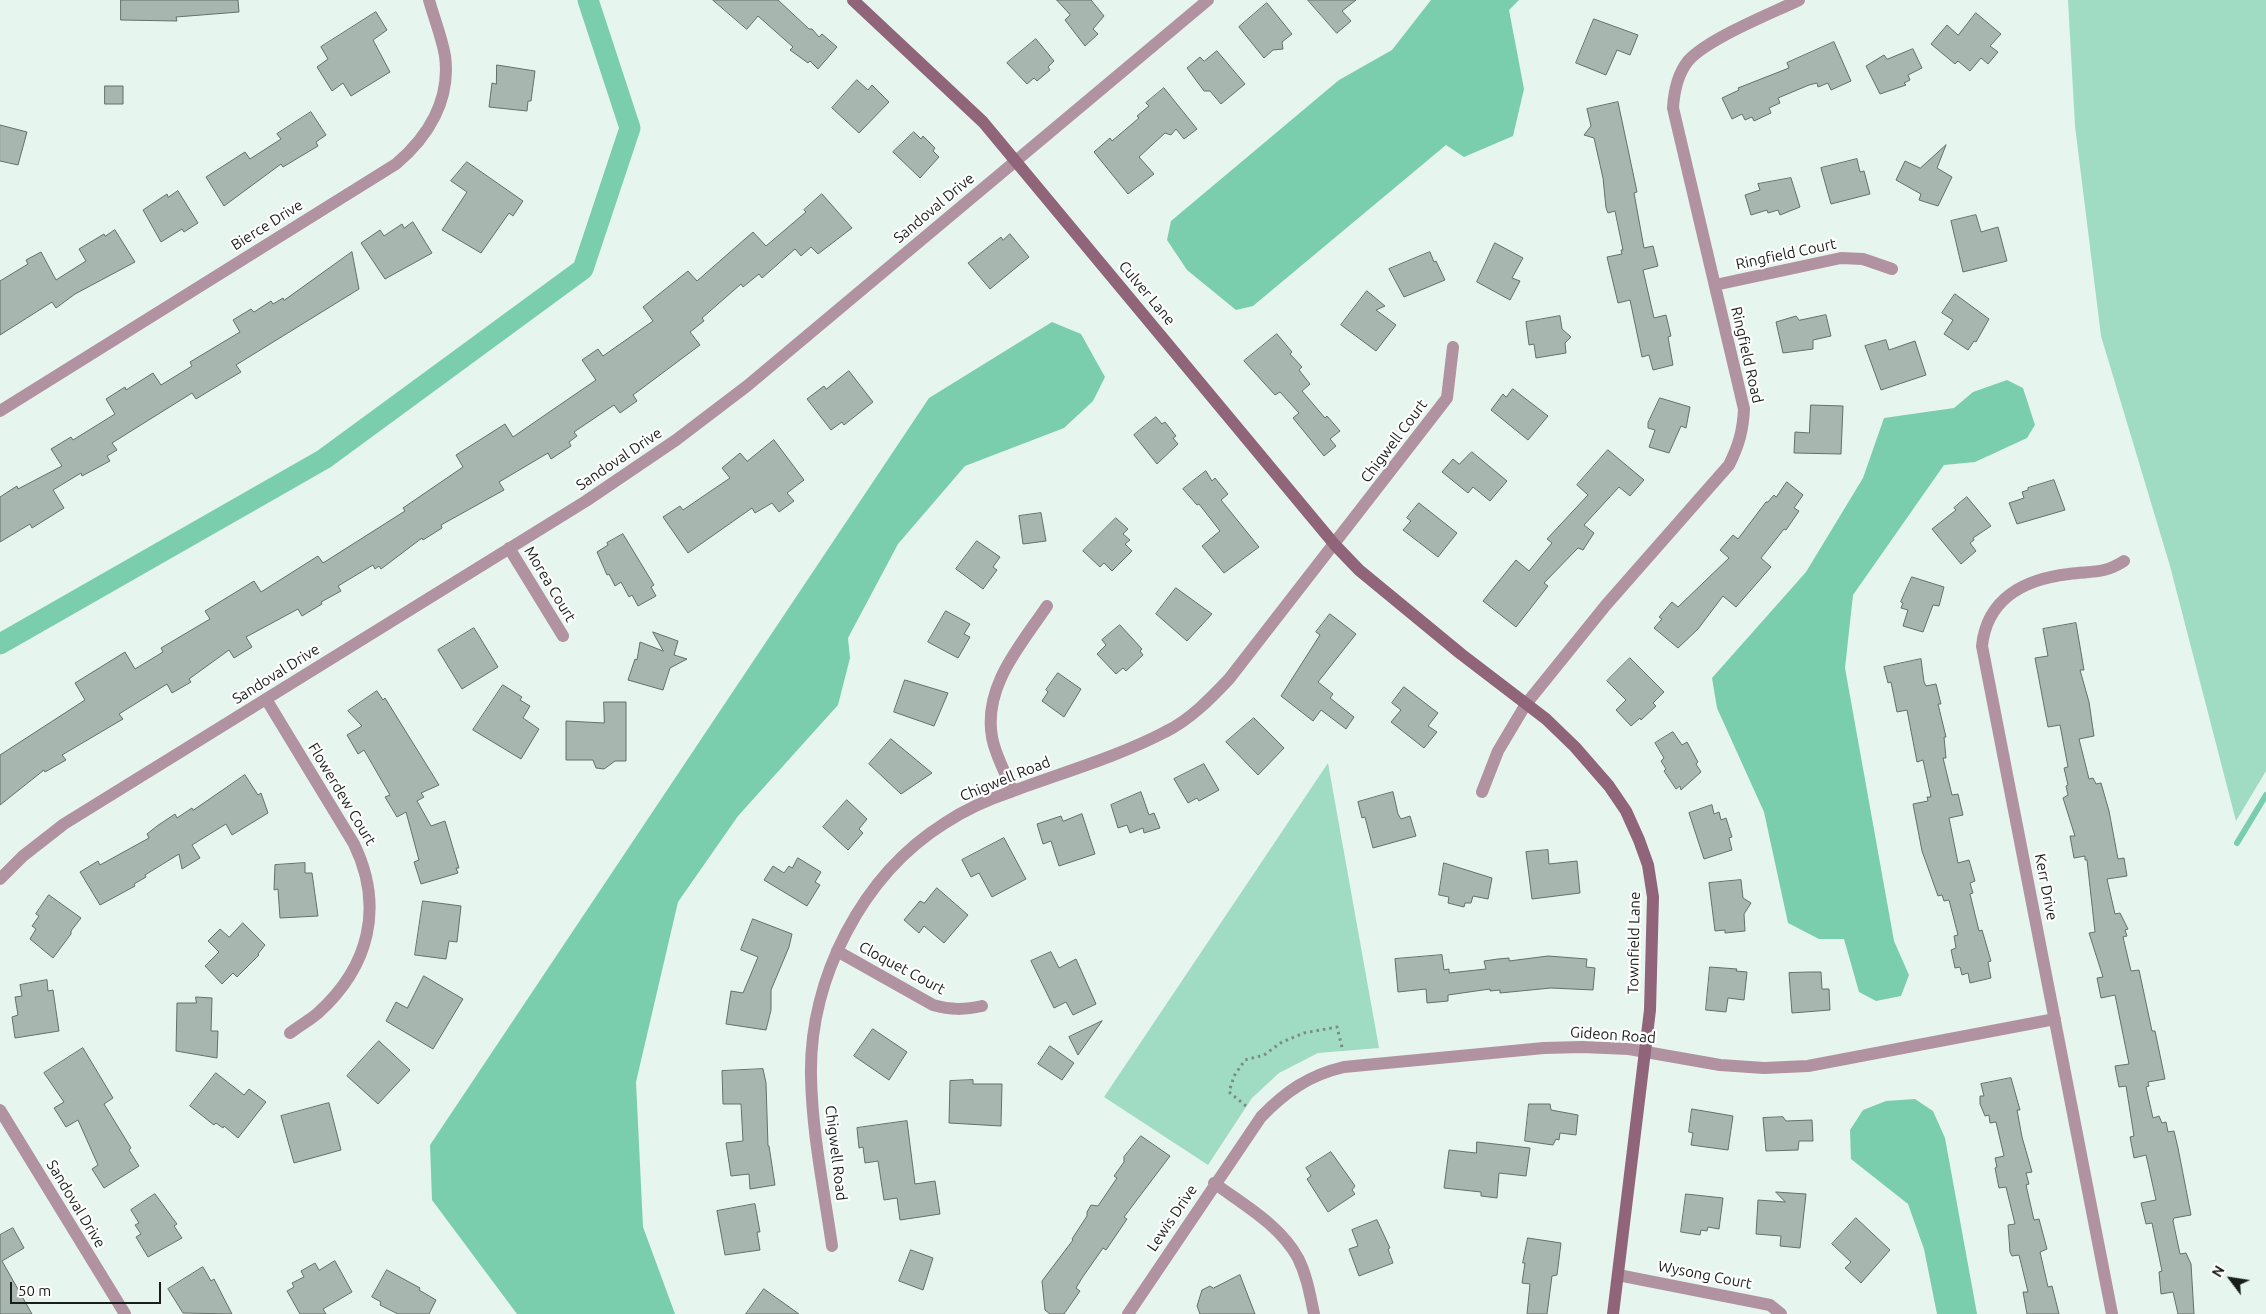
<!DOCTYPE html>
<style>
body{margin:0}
#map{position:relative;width:2266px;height:1314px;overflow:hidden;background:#e7f5ef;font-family:Ubuntu,sans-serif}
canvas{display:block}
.north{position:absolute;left:2206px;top:1254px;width:50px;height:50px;-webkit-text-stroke:4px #fefefe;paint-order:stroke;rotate:301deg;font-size:14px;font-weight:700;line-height:20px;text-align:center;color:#191e1b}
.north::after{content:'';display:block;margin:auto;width:18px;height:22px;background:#191e1b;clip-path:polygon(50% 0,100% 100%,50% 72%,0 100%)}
.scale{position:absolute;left:10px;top:1282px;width:151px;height:22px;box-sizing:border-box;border:2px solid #191e1b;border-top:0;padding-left:6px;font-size:15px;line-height:18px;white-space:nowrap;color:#191e1b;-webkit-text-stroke:4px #fefefe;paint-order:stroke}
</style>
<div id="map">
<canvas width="2266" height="1314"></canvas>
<div class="north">N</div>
<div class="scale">50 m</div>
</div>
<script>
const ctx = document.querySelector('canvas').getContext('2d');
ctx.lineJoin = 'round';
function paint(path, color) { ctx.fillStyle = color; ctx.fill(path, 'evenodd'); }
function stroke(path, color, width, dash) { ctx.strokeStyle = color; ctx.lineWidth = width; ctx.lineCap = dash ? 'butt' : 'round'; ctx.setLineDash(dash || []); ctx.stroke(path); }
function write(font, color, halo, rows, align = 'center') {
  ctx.font = font + ' Ubuntu,sans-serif'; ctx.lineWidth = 4.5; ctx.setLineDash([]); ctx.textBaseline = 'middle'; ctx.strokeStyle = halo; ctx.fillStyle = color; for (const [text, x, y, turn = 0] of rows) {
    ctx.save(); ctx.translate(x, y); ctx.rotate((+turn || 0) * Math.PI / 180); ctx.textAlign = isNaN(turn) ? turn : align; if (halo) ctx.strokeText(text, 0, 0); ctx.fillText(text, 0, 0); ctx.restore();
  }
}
const green = new Path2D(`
 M2068,0H2266V771L2236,821L2170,566L2101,336L2075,126Z
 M1328,763L1379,1048L1318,1053L1279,1073L1252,1098L1208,1165L1104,1097Z`);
const water = new Path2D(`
 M1431,0H1519L1509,10L1524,89L1513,136L1464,157L1446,145L1253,306L1236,310L1187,270L1167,240L1171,221L1339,80L1392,50Z
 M1052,322L1081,334L1105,377L1093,401L1064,428L965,466L898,544L848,638L850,658L838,705L738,816L678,902L636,1082L643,1227L675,1314H517L432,1200L430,1145L929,398Z
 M2007,380L2023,388L2035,425L2027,438L1975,462L1944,465L1853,595L1845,668L1894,941L1909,975L1901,996L1876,1001L1859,992L1844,939H1819L1788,923L1764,812L1717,708L1712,678L1806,572L1863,478L1884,418L1954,408L1973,392Z
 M1915,1099L1933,1111L1945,1138L1977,1314H1937L1924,1249L1908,1204L1851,1159L1850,1130L1863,1110L1886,1101Z`);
const stream = new Path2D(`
 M2237,843L2266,795`);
const canal = new Path2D(`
 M0,644L324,459L583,269L630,128L588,0`);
const building = new Path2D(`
 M121,0H238L239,12L176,17L177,21L121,20Z
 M713,0H778L809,29H812L819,37L822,34L837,47L818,69L810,61L808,63L790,50L793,47L758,16L747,29Z
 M1057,0H1091L1104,16L1093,29L1098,34L1085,46L1065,20L1070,15Z
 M1308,0H1356L1342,11L1351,21L1337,33Z
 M1267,3L1292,34L1282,42L1283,49L1273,50L1264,58L1239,27Z
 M376,12L387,30L373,40L390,72L351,96L343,83L332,91L317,67L328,59L321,47Z
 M1976,13L2001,34L1990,46L1998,52L1988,64L1981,58L1970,71L1958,61L1955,64L1931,44L1947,25L1958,35Z
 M1594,19L1638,35L1630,55L1617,50L1606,75L1576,63Z
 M1036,39L1054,61L1048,67L1050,70L1037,81L1034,78L1027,84L1007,63Z
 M1834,42L1851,81L1831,90L1828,83L1818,87L1817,83L1809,85L1778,98L1780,103L1769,108L1771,113L1754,121L1752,117L1745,120L1742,114L1732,119L1722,98L1739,90L1738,88L1789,68L1787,63Z
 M1913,49L1922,68L1908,75L1910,80L1904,83L1906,85L1880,94L1866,66L1884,55L1887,59Z
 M1217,51L1245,84L1221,104L1210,91H1204L1187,68L1200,57L1204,61Z
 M497,65L535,71L531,101H528L527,111L489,107L492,83L496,84Z
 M857,80L868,90L872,85L889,102L859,133L832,108Z
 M105,86H123V104H105Z
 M1164,88L1197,129L1184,139L1176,129L1171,135L1165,133L1139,157L1154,174L1128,194L1094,152L1110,138L1112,141L1139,118L1137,116L1149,106L1146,103Z
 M1618,102L1637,192L1634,193L1644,248L1653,246L1658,266L1643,270L1654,318L1666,315L1671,336L1668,337L1673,365L1653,370L1649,355L1642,357L1630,300L1618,303L1607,257L1622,254L1621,250H1623L1615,211L1608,213L1606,208L1603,178L1594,138L1584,135L1591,126L1587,109Z
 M311,112L326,135L316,142L318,146L283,167L281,164L224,206L206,177L245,152L250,159L281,139L277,134Z
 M0,125L27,132L18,165L0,161Z
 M914,132L921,139L923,136L935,148L933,151L939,157L920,178L893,152Z
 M1946,145L1937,168L1952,177L1938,206L1919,200L1921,194L1896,180L1905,161L1920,168Z
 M1857,159L1860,172L1864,171L1870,194L1831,204L1821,168Z
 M467,162L523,201L513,216L509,213L481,253L442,230L467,192L451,181Z
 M1791,178L1800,207L1780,215L1778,210L1768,213L1767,210L1751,215L1745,195L1760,190L1758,184Z
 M178,191L198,223L184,232L182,229L161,242L143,210L167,194L168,197Z
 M822,194L852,228L818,254L811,247L801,256L795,249L762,278L759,274L743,287L741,284L702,318L704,321L690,332L700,345L633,395L637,401L620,413L614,405L574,432L577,436L569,442L571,446L551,459L548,453L499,482L504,490L441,525L442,528L423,540L422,538L381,569L379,566L375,569L373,565L338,586L341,591L321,602L322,604L302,616L298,609L246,637L252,647L234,658L229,650L189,679L191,682L172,693L167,684L119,714L123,719L62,755L66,760L45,772L44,770L0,805V755L85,700L75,683L125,652L135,669L163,652L161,648L210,619L205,611L254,581L261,592L318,556L323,563L405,511L403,508L463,467L456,455L505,424L513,437L596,380L582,360L598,349L603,356L653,321L643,307L688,271L697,281L753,232L766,246L806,212L804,210Z
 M1976,215L1981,232L1998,227L2007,261L1963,272L1951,221Z
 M413,222L432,253L385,279L361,243L380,230L384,236L402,224L404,228Z
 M115,230L135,262L75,294L56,308L52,302L0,335V281L28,264L26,260L41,252L56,280L86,261L79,249L104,234L105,236Z
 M1010,234L1029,257L990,289L968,263L1001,237L1003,240Z
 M1495,243L1523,258L1512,278L1520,281L1510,300L1477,282Z
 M352,252L359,289L236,365L241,372L219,385L196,399L192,393L112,443L117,450L107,456L110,461L82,476L81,473L53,490L64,508L32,528L30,524L0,542V497L17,486L18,489L62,466L51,449L71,437L73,440L115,414L106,399L125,387L126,390L153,373L161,385L192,366L190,362L240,332L233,320L251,309L254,312L271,301L273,304L283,298L284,300Z
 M1430,252L1434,262L1436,261L1445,280L1404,297L1389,269Z
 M1367,291L1385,306L1376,310L1396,325L1376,351L1341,325Z
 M1955,294L1989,319L1976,342L1974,341L1968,350L1944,334L1953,320L1942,313Z
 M1826,315L1831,336L1813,340V349L1783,353L1776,322L1796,316L1799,320Z
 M1560,316L1562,329L1571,337L1565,343L1566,353L1536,358L1534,344L1529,345L1526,322Z
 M1277,334L1292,352L1290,354L1302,367L1299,370L1310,384L1302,391L1325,418L1327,416L1340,431L1330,439L1336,446L1324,456L1293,418L1299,413L1280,392L1275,395L1244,361Z
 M1886,340L1889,350L1915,341L1926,375L1881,390L1865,346Z
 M849,371L873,402L844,425L842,422L831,430L807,399L824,386L826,389Z
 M1513,389L1548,416L1528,440L1491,410L1503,394L1506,397Z
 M1660,398L1690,407L1686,428L1681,426L1669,453L1649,447L1655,430L1648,428V423Z
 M1811,405L1843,406L1841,454L1794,453L1795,432L1809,433Z
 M1156,417L1162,424L1165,422L1176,436L1173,438L1178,444L1157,464L1134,435Z
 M774,440L804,480L787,493L794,501L779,512L772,503L755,513L752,508L688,553L663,517L680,506L683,510L730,478L722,468L740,453L747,461Z
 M1608,450L1644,480L1630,496L1619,487L1584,525L1594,533L1583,550L1578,548L1544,583L1548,586L1516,627L1483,601L1516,560L1529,571L1552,543L1547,539L1588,495L1577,485Z
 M1472,452L1507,481L1490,501L1473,487L1468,493L1442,472L1453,459L1459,464Z
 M1206,471L1212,481L1215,478L1228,494L1221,500L1259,547L1224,573L1202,546L1220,531L1199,504L1197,505L1183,489Z
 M2054,480L2065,510L2017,524L2009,503L2024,498L2022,492L2028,490V488Z
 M1787,482L1803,495L1794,508L1799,511L1786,530L1784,529L1761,558L1771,567L1736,607L1723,596L1698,629L1678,648L1654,628L1662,619L1659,617L1672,602L1678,607L1729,558L1720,550L1733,535L1738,539L1766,502H1768L1774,495L1776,497Z
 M1967,497L1991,526L1973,538L1974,540L1970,543L1976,551L1961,564L1932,529L1956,510L1954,508Z
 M1419,503L1457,533L1438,557L1403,530L1411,521L1407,518Z
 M1041,513L1046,541L1023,544L1019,516Z
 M1116,518L1128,529L1123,534L1130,540L1125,544L1132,551L1112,571L1104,563L1100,567L1083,551Z
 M623,534L654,585L651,587L656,596L638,606L632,595L629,597L621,582L615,586L609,574L607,575L597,552L608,545L607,543Z
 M977,541L1000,557L993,567L997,570L983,589L956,569Z
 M1912,577L1944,587L1939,606L1933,605L1923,632L1903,626L1908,610L1901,608L1903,603L1901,602Z
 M1176,588L1212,614L1187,641L1156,614Z
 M946,611L970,624L964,634L970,637L958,658L928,642Z
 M1330,614L1356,634L1318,682L1333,694L1330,698L1354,717L1346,729L1321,710L1313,721L1281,696L1320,635L1316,632Z
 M2076,623L2084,670H2080L2089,702L2094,736L2079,739L2089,779L2093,778L2096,784L2101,783L2109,811L2118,859L2124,858L2127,876L2107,879L2115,914L2120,913L2128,929L2125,930L2127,936L2123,937L2131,971L2139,970L2152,1031H2155L2165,1079L2148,1082L2149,1086L2146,1087L2153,1118L2159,1116L2162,1123L2166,1122L2168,1132L2174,1131L2178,1148L2191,1215L2174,1218L2173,1221L2180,1254L2186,1253L2191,1264L2194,1314H2178L2173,1292L2161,1294L2159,1272L2162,1271L2152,1223L2146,1224L2141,1203L2156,1200L2146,1155L2134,1158L2130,1137L2134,1136L2126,1086L2119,1087L2115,1066L2129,1064L2115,995L2101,998L2097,978L2103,977L2089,933L2095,932L2087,860H2085V856L2074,858L2070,836H2075L2063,798L2068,795L2066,786L2068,785L2064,768L2068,767L2060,725L2048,727L2035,658L2048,656L2043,629Z
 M1120,625L1142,649L1140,651L1143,655L1126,671L1123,668L1116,674L1097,654L1106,645L1102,640Z
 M474,628L498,667L462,689L438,650Z
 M653,632L678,641L674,655L687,659L670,668L663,690L628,680L635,659L637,660L640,642L663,651Z
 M1630,658L1664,692L1653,703L1656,706L1641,720L1640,718L1631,726L1616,710L1626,700L1607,681Z
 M1921,659L1924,682L1926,686L1936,684L1941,704H1938L1946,737H1944L1946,758H1943L1952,795L1958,794L1963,815L1949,818L1958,863L1969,860L1975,881L1970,883L1973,893L1970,894L1979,931L1982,930L1991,961L1988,962L1991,978L1970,983L1968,973L1962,975L1960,967L1955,968L1951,950L1956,948L1954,936L1958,935L1949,900L1944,901L1942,895L1938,896L1922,851L1913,804L1928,801L1927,797H1931L1923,760L1917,762L1907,710L1897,712L1891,682L1888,683L1884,667Z
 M1058,673L1081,689L1064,717L1042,701L1048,692L1046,690Z
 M905,680L948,693L934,726L894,712Z
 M503,685L522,697L520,700L530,706L523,718L539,729L521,759L473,730Z
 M1404,687L1438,713L1428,726L1437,732L1424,748L1391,722L1401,710L1392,703Z
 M377,691L383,700L385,698L439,785L421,793L424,797L417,801L431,826L445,821L459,868H456L458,873L421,884L414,862L419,860L406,812L397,817L385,797L390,795L364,750L358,754L347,735L362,726L348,711Z
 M604,702H626V761H615L604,769L596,768L593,760H566V721L604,723Z
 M1254,718L1284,748L1258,775L1226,742Z
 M1673,732L1682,745L1687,742L1698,762L1696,764L1701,772L1681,790L1680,786L1676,789L1664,771L1666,769L1661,761L1664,758L1655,743Z
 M891,739L932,773L901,794L869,764Z
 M1204,764L1219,790L1199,801L1197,798L1188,803L1174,779Z
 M245,775L258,795L261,793L268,813L232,835L226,824L192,845L200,858L182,869L179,854L145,875L146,877L134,884L135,886L100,905L80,872L98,861L100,865L149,838L147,834L157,826L175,814L177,818L192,808L193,810Z
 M1141,792L1149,815L1154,813L1160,828L1144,833L1143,828L1130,833L1127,825L1118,828L1111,805Z
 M1393,792L1398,814L1401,819L1410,816L1416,836L1373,848L1365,817L1362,818L1358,802Z
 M847,800L867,819L859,829L863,833L848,850L823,827Z
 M1712,805L1714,814L1719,812L1721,820L1726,818L1732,837L1729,838L1732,850L1704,859L1689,813Z
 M1082,814L1095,854L1059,866L1051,841L1043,844L1037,824L1061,816L1063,821Z
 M1004,838L1026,879L992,897L979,873L971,877L962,860Z
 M1548,850L1549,864L1577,861L1580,893L1532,899L1526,852Z
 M798,858L821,872L815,882L820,885L807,906L764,880L773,866L784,873L789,866L792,868Z
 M305,863V873H312L318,916L280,918L278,889L274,890L275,865Z
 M1444,863L1492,878L1488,899L1473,896L1471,903H1465L1464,907L1448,903L1449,897L1439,895Z
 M1741,880L1743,898L1751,903L1744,914L1745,931L1725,933V930L1715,931L1709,883Z
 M937,888L968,915L944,943L924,926L919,933L904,920L920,901L924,903Z
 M49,895L81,918L71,931V934L53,958L30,939L36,929L32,926L39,916L36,914Z
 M423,901L461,906L457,942L449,941L446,959L415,955Z
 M753,919L792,934L789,947L771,990V1010L766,1030L726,1024L731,991L743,993L758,957L741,950Z
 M243,923L265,945L258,954L259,955L237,977L233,973L222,984L205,966L219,952L208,941L220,929L229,937Z
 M1051,952L1059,968L1076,959L1096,1004L1073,1015L1066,1002L1054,1008L1031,961Z
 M1442,955L1444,970L1449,969V973L1486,969L1484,961L1498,959L1509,958V961L1548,956L1587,959L1586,967L1595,968L1593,990L1551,988L1500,993V990L1490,991V989L1448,995V1001L1427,1003L1426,989L1398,992L1395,959Z
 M1710,967L1737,969L1736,971L1747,972L1744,1000L1728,998L1726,1012L1706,1010Z
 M1811,972H1821L1822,989H1829L1830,1010L1792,1013L1789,973Z
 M424,976L463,999L433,1049L386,1021L396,1002L407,1008Z
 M47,980L48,991L53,990L59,1031L15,1038L12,1017L18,1015L15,997L22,996L20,985Z
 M196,997L212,998L211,1031H218L217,1058L176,1051L177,1003H196Z
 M1102,1021L1078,1055L1069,1037Z
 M873,1029L907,1052L889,1080L854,1056Z
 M379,1041L410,1070L378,1104L347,1076Z
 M1050,1046L1074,1063L1062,1080L1038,1064Z
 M83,1048L113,1098L104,1104L131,1148L129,1150L139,1166L104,1188L92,1169L98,1165L78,1120L66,1127L54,1108L64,1102L44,1073Z
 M763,1069L766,1083L768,1146H769L775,1185L750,1189L749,1174L731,1176L726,1143L743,1141L741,1104H723L722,1071Z
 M216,1073L244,1095L249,1089L266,1102L238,1138L224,1126L223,1128L216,1123L214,1125L190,1106Z
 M2011,1078L2020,1110H2017L2022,1137L2032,1172L2026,1173L2029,1184L2026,1185L2034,1220L2039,1219L2047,1249L2040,1252L2048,1287L2052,1286L2059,1314H2027L2023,1292H2028L2019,1255L2012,1256L2010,1252L2008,1225L2015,1224L2006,1187L1999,1188L1995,1168L1997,1167L1995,1158L2004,1156L1996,1122L1990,1123L1989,1115L1985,1116L1980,1104V1096H1984L1981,1084Z
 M973,1080V1084H1002L1001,1126L949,1123L950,1081Z
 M329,1103L341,1150L294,1163L281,1116Z
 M1529,1104H1550L1551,1110L1578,1115L1576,1135L1560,1133L1559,1140L1556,1139L1553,1145L1525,1141Z
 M1692,1109L1733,1116L1728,1150L1691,1145L1693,1133L1689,1132Z
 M1783,1117L1786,1121L1812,1120L1813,1141H1799L1798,1150L1766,1151L1763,1118Z
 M907,1121L915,1184L935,1181L940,1214L900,1220L897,1198L884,1200L878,1161L865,1163L863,1147L859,1148L857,1128Z
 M1141,1136L1170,1156L1124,1217L1127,1219L1106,1250L1103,1248L1082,1278L1076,1288L1080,1291L1064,1314H1050L1045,1310L1042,1281L1073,1240L1072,1239L1087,1216V1212L1091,1205L1098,1206L1117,1178L1114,1176L1124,1162V1157Z
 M1477,1142L1530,1148L1526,1176L1499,1173L1497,1198L1481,1196V1192L1444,1188L1449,1150L1476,1153Z
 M1331,1152L1355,1186L1352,1190L1355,1194L1328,1212L1307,1179L1311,1176L1306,1168Z
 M1776,1192L1806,1194L1800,1248L1780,1246L1781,1236L1756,1234L1758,1200L1785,1202Z
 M155,1194L177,1224L174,1226L182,1238L148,1257L136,1237L141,1234L135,1225L139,1223L131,1210Z
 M1686,1194L1723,1198L1719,1229L1708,1227L1707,1231L1701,1230L1700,1235L1681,1232Z
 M755,1204L760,1232H757L760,1250L725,1255L717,1211Z
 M1856,1218L1890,1250L1861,1283L1845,1268L1851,1262L1832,1244Z
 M1377,1220L1390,1248L1388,1249L1393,1263L1359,1276L1349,1249L1358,1246L1352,1230Z
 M13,1228L24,1248L2,1261L32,1314H0V1235Z
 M1528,1238L1561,1243L1557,1275L1552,1276L1547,1314H1527L1530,1284L1522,1283L1525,1263H1523Z
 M911,1250L933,1258L923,1290L899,1281Z
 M335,1261L352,1292L323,1309L326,1314H300L287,1291L294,1287L292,1283L304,1277L301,1271L315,1263L319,1270Z
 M203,1267L211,1281L214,1279L232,1314L183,1313L168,1289Z
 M387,1270L420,1288L419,1290L436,1300L429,1314H398L380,1305L381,1302L372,1297Z
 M1240,1275L1255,1314H1200L1197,1306L1202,1290L1210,1286L1213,1288Z
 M764,1289L799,1314H746Z`);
const path = new Path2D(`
 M1246,1106L1229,1092L1234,1076L1245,1060L1264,1055L1282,1042L1304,1033L1337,1027L1343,1051`);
const street = new Path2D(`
 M1715,285L1841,258L1863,259L1892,269
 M0,411L396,164C428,137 451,100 445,56C442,38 434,18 429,0
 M509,548L563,636
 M266,699L354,844C384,906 370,966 318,1013C310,1020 299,1026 290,1033
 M1013,791C1006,774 995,755 992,737C983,686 1021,645 1047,606
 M1482,792L1498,751L1526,704L1606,605L1729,465C1739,445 1743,430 1744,409L1673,108C1674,91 1677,75 1688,61C1707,39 1770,14 1799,0
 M0,879L23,856L64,824L586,501L676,440L747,386L1208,0
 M837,951L933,1005C951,1010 964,1010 982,1006
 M0,1110L125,1314
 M1214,1183C1244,1205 1280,1225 1298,1258C1307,1276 1310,1295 1314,1314
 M832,1246C824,1190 812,1133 811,1076C809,979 862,875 945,823C966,809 989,799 1013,791C1064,772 1117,757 1165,732C1190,720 1211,698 1229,679L1447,398L1453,347
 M1618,1275L1770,1305L1781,1314
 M1128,1314L1261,1117C1285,1092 1309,1075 1344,1067L1544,1048L1582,1047L1629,1049L1720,1065L1764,1068L1808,1066L2055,1019
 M2112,1314L1982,646C1987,598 2025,579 2069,574C2092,571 2104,574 2124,561`);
const secondary = new Path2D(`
 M853,0L983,122L1335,545L1359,570L1461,654L1546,719L1575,747L1609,786L1626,811L1639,840L1648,865L1653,897L1650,1010L1613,1314`);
const streetNames = [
 ["Sandoval Drive",934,208,-40],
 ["Bierce Drive",267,225,-32],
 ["Ringfield Court",1786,254,-12],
 ["Culver Lane",1147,293,50],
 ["Ringfield Road",1747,355,77],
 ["Chigwell Court",1394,441,-53],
 ["Sandoval Drive",619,459,-34],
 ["Morea Court",550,584,59],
 ["Sandoval Drive",276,674,-32],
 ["Chigwell Road",1005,779,-22],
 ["Flowerdew Court",342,794,59],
 ["Kerr Drive",2046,887,79],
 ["Townfield Lane",1634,943,-89],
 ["Cloquet Court",902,968,28],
 ["Gideon Road",1613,1035,4],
 ["Chigwell Road",836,1153,83],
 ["Sandoval Drive",76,1204,59],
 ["Lewis Drive",1172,1218,-56],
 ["Wysong Court",1705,1275,11]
];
paint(green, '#a0dcc3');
paint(water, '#7acead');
stroke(stream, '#7acead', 6);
stroke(canal, '#7acead', 21);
paint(building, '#a8b6b0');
stroke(building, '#64706b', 1);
stroke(path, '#808a85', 3, [2.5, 4]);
stroke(street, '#b192a0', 12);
stroke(secondary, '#906479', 12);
write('15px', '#191e1b', '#fefefe', streetNames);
</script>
